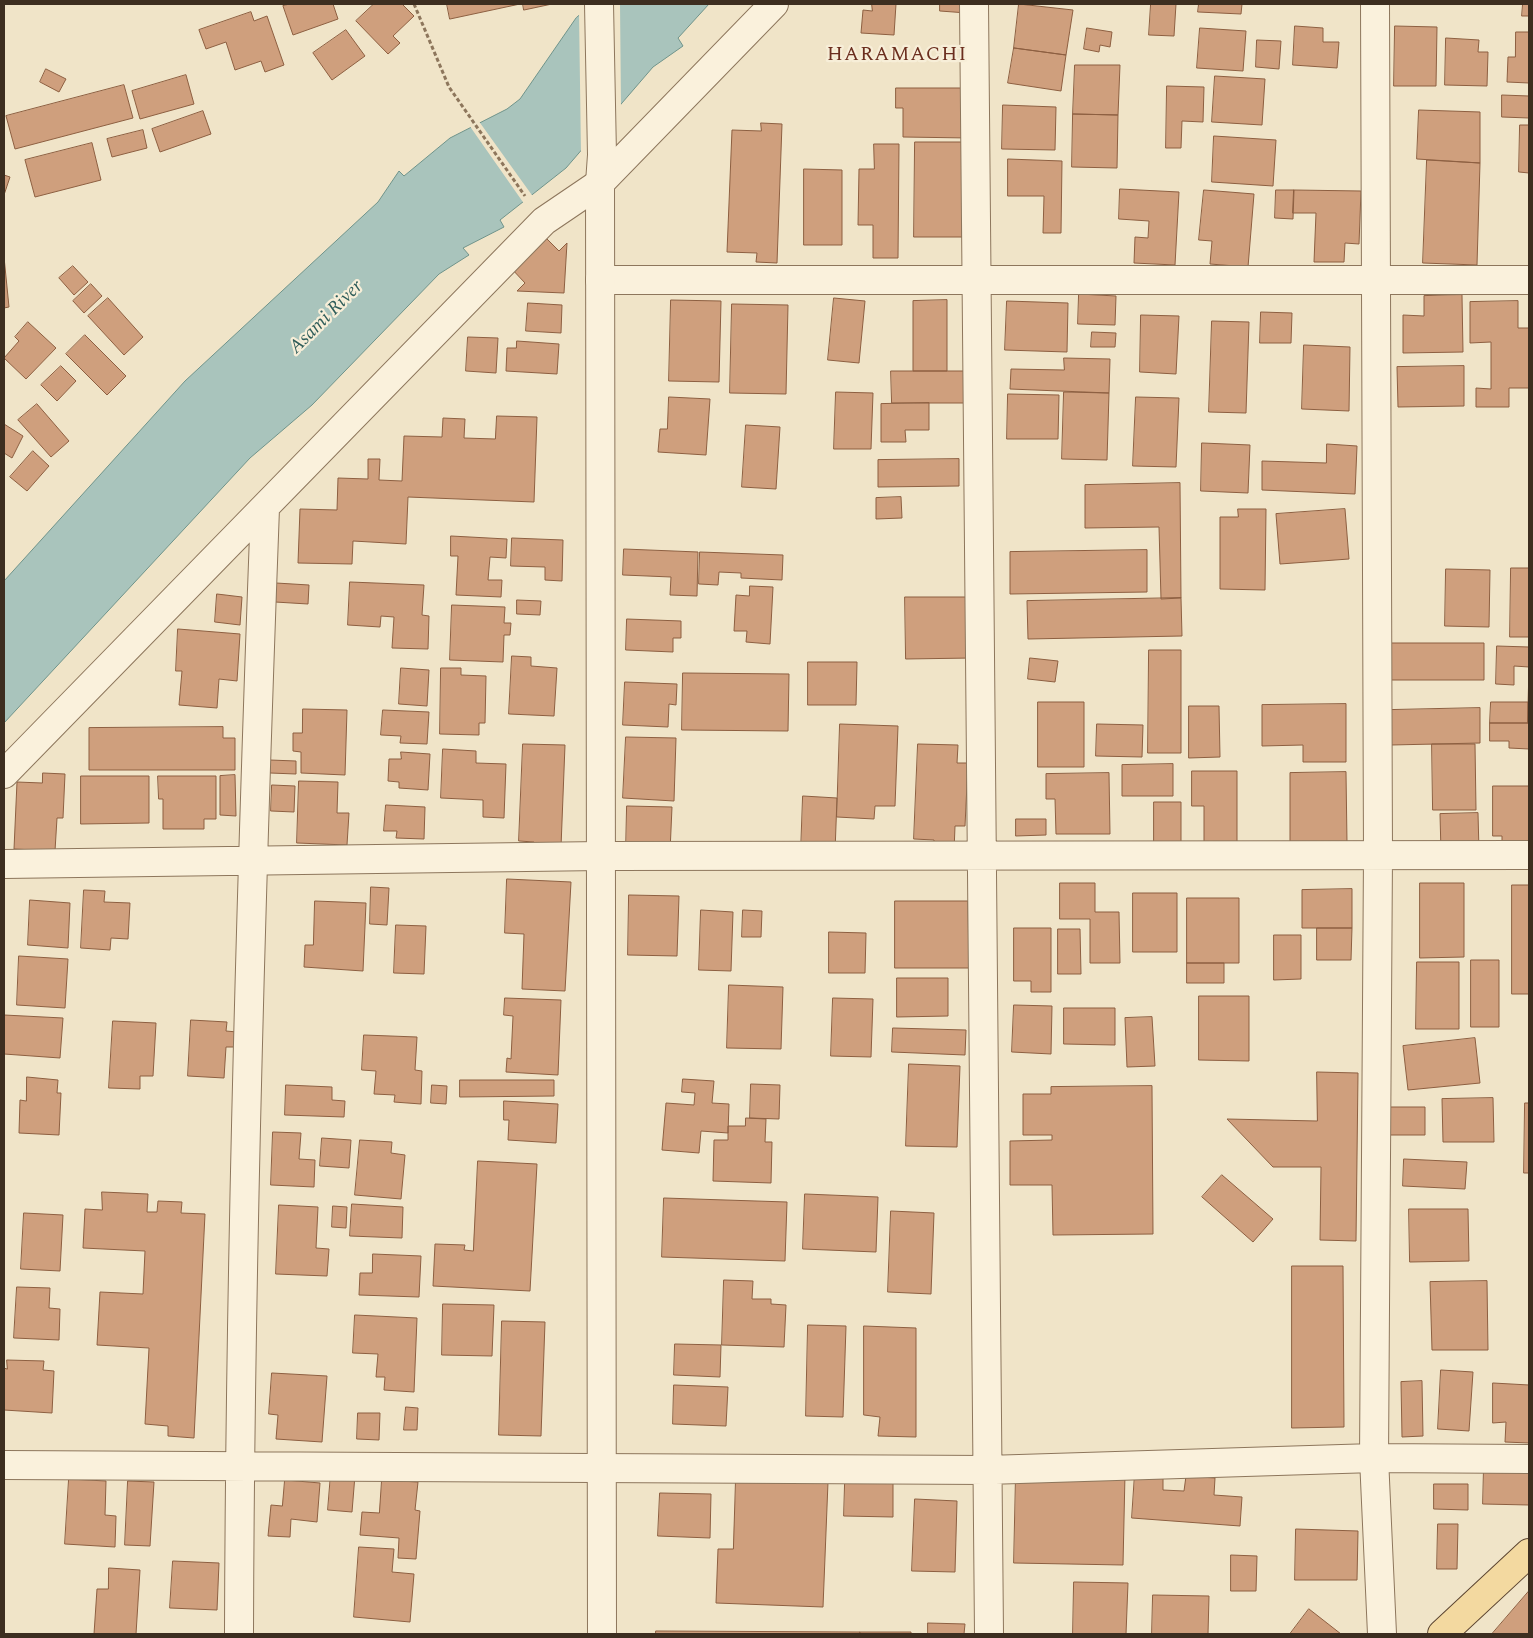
<!DOCTYPE html>
<style>
body{margin:0}
#map{position:relative;width:1533px;height:1638px;overflow:hidden;background:#f0e4c8;font-family:Spectral,serif}
canvas{display:block}
.frame{position:absolute;inset:0;border:5px solid #3d2e20;pointer-events:none}
</style>
<div id="map">
<canvas width="1533" height="1638"></canvas>
<div class="frame"></div>
</div>
<script>
const ctx = document.querySelector('canvas').getContext('2d');
ctx.lineJoin = 'round';
function paint(path, color) { ctx.fillStyle = color; ctx.fill(path, 'evenodd'); }
function stroke(path, color, width, dash) { ctx.strokeStyle = color; ctx.lineWidth = width; ctx.lineCap = dash ? 'butt' : 'round'; ctx.setLineDash(dash || []); ctx.stroke(path); }
function write(font, color, halo, rows, align = 'center') {
  ctx.font = font + ' Spectral,serif'; ctx.lineWidth = 4.5; ctx.setLineDash([]); ctx.textBaseline = 'middle'; ctx.strokeStyle = halo; ctx.fillStyle = color; for (const [text, x, y, turn = 0] of rows) {
    ctx.save(); ctx.translate(x, y); ctx.rotate((+turn || 0) * Math.PI / 180); ctx.textAlign = isNaN(turn) ? turn : align; if (halo) ctx.strokeText(text, 0, 0); ctx.fillText(text, 0, 0); ctx.restore();
  }
}
const water = new Path2D(`
 M593,4H709L678,38L683,46L653,67L566,168L500,220L504,227L463,248L469,255L439,274L312,405L250,458L4,723V581L185,381L378,202L399,171L404,176L450,138L507,109L520,99L576,18Z`);
const pier = new Path2D(`
 M589,4H620L621,107L581,154L579,12Z
 M478,120L534,198L525,205L469,125Z`);
const building = new Path2D(`
 M290,4H333L338,19L293,35L283,6Z
 M374,4H402L414,16L393,36L400,43L388,54L356,21Z
 M447,4H520L450,19Z
 M523,4H552L524,10Z
 M872,4H896L894,35L861,33L863,10L872,11Z
 M940,4H968L967,13L940,11Z
 M1019,4L1073,10L1066,55L1014,48Z
 M1151,4H1176L1174,36L1149,35Z
 M1199,4H1242L1241,14L1198,12Z
 M1523,4H1529V16H1522Z
 M251,12L254,21L267,16L284,65L265,72L261,61L235,70L226,42L206,49L199,30Z
 M1295,26L1323,28V42H1339L1337,68L1293,65Z
 M1395,26L1437,27L1436,86H1394Z
 M1087,28L1112,32L1110,47L1100,45L1099,52L1084,49Z
 M1200,28L1246,31L1243,71L1197,68Z
 M346,30L365,56L332,80L313,53Z
 M1516,32H1529V83L1507,82L1508,57H1515Z
 M1446,38L1479,40L1478,52H1488L1487,86L1445,85Z
 M1257,40L1281,41L1279,69L1256,67Z
 M1014,48L1066,55L1061,91L1008,83Z
 M1075,65H1120L1118,115L1073,114Z
 M46,69L66,79L59,92L40,82Z
 M186,75L194,104L140,119L132,91Z
 M1215,76L1265,79L1262,125L1212,122Z
 M124,85L133,118L15,149L6,116Z
 M1167,86L1204,87L1203,122L1182,121L1181,148H1166Z
 M896,88H970L969,138L903,137V108H896Z
 M1502,95L1529,96V118L1502,117Z
 M1003,105L1056,107L1055,150L1002,149Z
 M1419,110L1480,112V163L1417,159Z
 M203,111L211,134L160,152L152,129Z
 M1073,114L1118,115L1117,168L1072,167Z
 M761,123L782,124L777,263L756,262L757,253L727,252L732,130L761,131Z
 M1520,125H1529V173L1519,172Z
 M143,130L147,148L112,157L107,139Z
 M1214,136L1276,140L1273,186L1212,182Z
 M915,142H962V237H914Z
 M92,143L101,180L35,197L25,160Z
 M874,144H899L898,258H873V225H858L859,169H874Z
 M1008,159L1062,161L1061,233H1043L1044,196H1008Z
 M1427,160L1480,163L1477,265L1423,263Z
 M804,169L842,170V245H804Z
 M4,175L10,177L4,195Z
 M1120,189L1179,192L1175,265L1134,263L1135,237L1148,238L1149,221L1119,219Z
 M1204,190L1254,194L1248,267L1210,264L1212,241L1199,240Z
 M1276,190H1294L1293,219L1275,218Z
 M1294,190L1361,191L1359,244L1345,243L1344,262H1314L1316,213H1293Z
 M543,235L559,251L567,243L564,293L517,291L525,283L510,267Z
 M4,257L9,307L4,308Z
 M73,266L88,282L74,295L59,278Z
 M91,284L102,296L84,313L73,301Z
 M1079,294L1116,296L1115,325L1078,324Z
 M1462,295L1463,352L1403,353V315L1424,316V296Z
 M108,298L143,337L124,355L88,316Z
 M834,298L865,301L859,363L828,360Z
 M671,300L721,301L719,382L669,381Z
 M947,300V371H913V301Z
 M1007,301L1068,303L1067,352L1005,350Z
 M1518,301V328H1529V388H1509V407H1476V388L1491,389V342L1470,343V302Z
 M528,303L562,305L561,333L526,331Z
 M732,304L788,305L786,394L730,393Z
 M1261,312L1292,313L1291,343H1260Z
 M1141,315L1179,316L1176,374L1140,372Z
 M1212,321L1249,322L1246,413L1209,412Z
 M28,322L56,348L26,379L4,358L19,341L15,337Z
 M1092,332L1116,333L1115,347H1091Z
 M85,335L126,376L107,395L66,354Z
 M468,337L498,338L496,373L466,371Z
 M517,341L559,344L557,374L506,371L507,348H516Z
 M1304,345L1350,347L1349,411L1302,409Z
 M1064,358L1110,359L1109,393L1010,389L1011,369L1064,370Z
 M61,366L76,381L57,401L41,385Z
 M1464,366V406L1398,407L1397,367Z
 M891,371H966L967,403H892Z
 M836,392L873,393L871,449H834Z
 M1064,392L1109,393L1107,460L1062,459Z
 M1008,394L1059,395L1058,439H1007Z
 M669,397L710,399L706,455L658,452L660,429H667Z
 M1136,397L1179,398L1176,467L1133,466Z
 M929,403V430H905L906,442H881V404Z
 M37,404L69,441L51,457L18,420Z
 M497,416L537,417L534,502L408,497L406,544L353,541L352,564L298,563L300,509L337,510L338,478L368,479V459H380L379,480L402,481L404,436L442,437L443,418L465,419L464,438L495,439Z
 M4,424L23,436L12,458L4,453Z
 M746,425L780,427L776,489L742,487Z
 M1202,443L1250,445L1248,493L1201,491Z
 M1327,444L1357,446L1355,494L1262,490V461L1326,463Z
 M33,451L49,466L27,491L10,477Z
 M959,459V486L878,487V460Z
 M1180,483L1181,598L1161,599L1159,527L1085,528V485Z
 M901,497L902,518L876,519V498Z
 M1238,509H1266L1265,590L1220,589V517H1238Z
 M1345,509L1349,559L1280,564L1276,514Z
 M451,536L507,539L506,558L490,557L488,580H502L501,597L456,595L458,556H451Z
 M512,538L563,540L562,581L545,580V567L511,566Z
 M624,549L698,552L697,596L670,595L671,577L623,575Z
 M1147,550V592L1010,594V552Z
 M700,552L783,555L782,580L741,578V573L719,572L718,585L699,584Z
 M1511,568H1529V637H1510Z
 M1446,569L1490,570L1489,627L1445,626Z
 M350,582L424,585L422,615L429,616L428,649L392,648L394,617L381,616L380,627L348,625Z
 M276,583L309,585L308,604L275,602Z
 M750,586L773,587L770,644L746,642L747,631H734L736,595L749,596Z
 M217,594L242,597L240,625L215,622Z
 M905,597H971L972,658L906,659Z
 M1181,598L1182,636L1028,639L1027,601Z
 M517,600L541,601L540,615L517,614Z
 M452,605L505,607L504,623H511L510,635H504L503,662L450,660Z
 M627,619L681,621V638H673V652L626,650Z
 M178,629L240,634L237,681L219,679L217,708L179,705L182,671H176Z
 M1389,643H1484V680H1389Z
 M1497,646L1529,647V667L1514,666V685L1496,684Z
 M1149,650H1181V753H1148Z
 M512,656L531,657V666L557,668L554,716L509,714Z
 M1030,658L1058,661L1055,682L1028,679Z
 M808,662H857L856,705H808Z
 M1529,667V723H1528Z
 M401,668L429,670L427,706L399,704Z
 M441,668H461V675L486,676L485,723H479V735L440,734Z
 M683,673L789,674L788,731L682,730Z
 M625,682L677,684L676,705L669,704L668,727L623,725Z
 M1038,702H1084V767H1038Z
 M1491,702H1528V723H1490Z
 M1346,704V762H1303V745L1262,746V705Z
 M1189,706H1219L1220,757L1189,758Z
 M1480,708V743L1391,745L1390,710Z
 M303,709L347,710L345,775L301,773V752L293,751V733H302Z
 M383,710L429,712L427,744L400,743L401,736L381,735Z
 M1490,723H1529V749L1509,748V741H1490Z
 M840,724L898,726L895,806H875L874,819L837,817Z
 M1097,724L1143,725L1142,757L1096,756Z
 M223,727V738H235V770H89V728Z
 M626,737L676,738L674,801L623,798Z
 M523,744L565,745L561,847L534,845V842L519,841Z
 M918,744L958,745L957,763H968L965,826H955L954,852L934,851V840L914,839Z
 M1432,744H1475L1476,810H1433Z
 M443,749L476,751V763L506,764L504,818L483,817V800L441,798Z
 M401,752L430,754L428,790L399,788V782L388,781L389,759H401Z
 M270,760L296,761V774L270,773Z
 M1173,764V796H1122V765Z
 M1192,771H1237V843L1204,844V806H1192Z
 M1346,772L1347,843H1290V773Z
 M43,773L65,774L63,818H57L55,851L14,849L17,782L42,783Z
 M1109,773L1110,834H1056L1055,799H1046V774Z
 M235,775L236,816L220,815V776Z
 M81,776H149V823L81,824Z
 M158,776H216V819H204V829H163V799H159Z
 M299,781L338,782L337,813H349L347,845L297,843Z
 M272,785L295,786L294,812L271,811Z
 M1493,786H1529V848L1502,847V836H1493Z
 M803,796L837,798L835,852L801,851Z
 M1154,802H1181V850H1154Z
 M386,805L425,807L424,839L396,838L397,831H384Z
 M627,806L672,807L670,852L626,850Z
 M1478,813L1479,851L1441,852L1440,814Z
 M1016,819H1046V835L1016,836Z
 M507,879L571,882L565,991L522,989L524,934L505,933Z
 M1060,883H1095V912H1119L1120,963H1090V919H1060Z
 M1420,883H1464V957L1420,958Z
 M1512,885H1529V994H1512Z
 M371,887L389,888L387,925L370,924Z
 M1352,889V928H1302V890Z
 M84,890L105,891L104,902L130,903L128,939L111,938L110,950L81,948Z
 M1133,893H1177V952H1133Z
 M629,895L679,896L677,956L628,955Z
 M1187,898H1239V963H1187Z
 M30,900L70,903L68,948L28,945Z
 M315,901L366,903L363,971L304,967L305,945H313Z
 M895,901H968L969,968H895Z
 M701,910L733,912L731,971L699,970Z
 M743,910L762,911L761,937H742Z
 M396,925L426,926L424,974L394,973Z
 M1014,928H1051V992H1031V981H1014Z
 M1317,928H1352L1351,960H1317Z
 M1058,929H1080L1081,974H1058Z
 M829,932L866,933L865,973H829Z
 M1274,935H1301V979L1274,980Z
 M19,956L68,959L65,1008L17,1005Z
 M1471,960H1499V1027H1471Z
 M1417,962H1459V1029H1416Z
 M1187,963H1224V983H1187Z
 M897,978H948V1016L897,1017Z
 M729,985L783,987L781,1049L727,1048Z
 M1199,996H1249V1061L1199,1060Z
 M505,998L561,1000L558,1075L506,1072L507,1058L511,1059L513,1016L504,1015Z
 M833,998L873,999L871,1057L831,1056Z
 M1014,1005L1052,1006L1051,1054L1012,1052Z
 M1064,1008H1115V1045L1064,1044Z
 M4,1015L63,1018L60,1058L4,1054Z
 M1152,1017L1155,1066L1127,1067L1125,1018Z
 M191,1020L227,1022L226,1031L237,1032V1047H226L224,1078L188,1076Z
 M113,1021L156,1023L153,1076H140V1089L109,1088Z
 M893,1028L966,1030L965,1055L892,1052Z
 M364,1035L417,1037L415,1070L422,1071L421,1104L394,1102L395,1095L374,1094L376,1071L362,1070Z
 M1475,1038L1480,1083L1408,1090L1403,1046Z
 M909,1064L960,1066L957,1147L906,1146Z
 M1317,1072L1358,1073L1356,1241L1320,1240L1321,1167H1273L1227,1119L1317,1121Z
 M27,1077L58,1080L57,1093H61L59,1135L19,1133L20,1100L26,1101Z
 M683,1079L714,1081L712,1103L729,1104L728,1133L701,1131L699,1153L662,1150L666,1103L694,1105L695,1093L682,1092Z
 M460,1080H554V1096L460,1097Z
 M751,1084L780,1085L779,1119L750,1118Z
 M286,1085L332,1087V1100L345,1101L344,1117L285,1115Z
 M432,1085L447,1086L446,1104L431,1103Z
 M1152,1086L1153,1234L1053,1235L1052,1185H1010V1141L1052,1140V1135H1023V1094H1051V1087Z
 M1493,1098L1494,1142H1443L1442,1099Z
 M504,1101L558,1104L556,1143L508,1140L509,1120H504Z
 M1525,1103H1529V1173H1524Z
 M1390,1107H1425V1135H1390Z
 M746,1118L766,1119L765,1142H772L771,1183L713,1181L714,1140H728V1126H745Z
 M273,1132L301,1133L299,1159L315,1160L314,1187L271,1185Z
 M322,1138L351,1140L349,1168L320,1166Z
 M360,1140L392,1142L391,1153L405,1155L401,1199L355,1195Z
 M1404,1159L1467,1162L1465,1189L1403,1186Z
 M478,1161L537,1164L530,1291L433,1286L435,1244L465,1245L464,1250L473,1251Z
 M1222,1175L1273,1219L1253,1242L1202,1197Z
 M102,1192L148,1194L147,1212H157L158,1201L182,1202L181,1213L205,1214L194,1438L168,1436V1426L145,1424L149,1348L97,1345L100,1292L143,1294L145,1251L83,1248L85,1209L102,1210Z
 M805,1194L878,1197L876,1252L803,1249Z
 M664,1198L787,1202L785,1261L662,1257Z
 M352,1204L403,1207L402,1238L350,1236Z
 M279,1205L318,1207L316,1248L329,1249L327,1276L276,1274Z
 M333,1206L347,1207L346,1228L332,1227Z
 M1409,1209H1468L1469,1261L1410,1262Z
 M891,1211L934,1213L931,1294L888,1292Z
 M24,1213L63,1215L60,1271L21,1269Z
 M373,1254L421,1256L419,1297L359,1295L360,1273H372Z
 M1292,1266H1343L1344,1427L1292,1428Z
 M724,1280L753,1281L752,1299H771V1304L786,1305L784,1347L722,1345Z
 M1487,1281L1488,1350H1432L1430,1282Z
 M17,1287L50,1288L49,1308L60,1309L59,1340L14,1338Z
 M443,1304L494,1305L492,1356L442,1355Z
 M355,1315L417,1318L414,1392L384,1390L385,1377H376L378,1354L353,1353Z
 M502,1321L545,1322L541,1436L499,1435Z
 M808,1325L846,1326L843,1417L806,1416Z
 M864,1326L916,1328V1437L878,1436L880,1417L864,1415Z
 M675,1344L721,1345L720,1377L674,1375Z
 M7,1360L44,1361L43,1370L54,1371L52,1413L4,1410V1368L7,1369Z
 M1441,1370L1473,1372L1469,1431L1438,1429Z
 M272,1373L327,1376L322,1442L276,1439L278,1415L269,1414Z
 M1422,1381L1423,1436L1402,1437L1401,1382Z
 M1493,1383L1529,1385V1443L1505,1442L1506,1422L1493,1423Z
 M674,1385L728,1387L726,1426L673,1424Z
 M406,1407L418,1408L417,1430H404Z
 M358,1413H380L379,1440L357,1439Z
 M1484,1466L1529,1467V1505L1483,1504Z
 M331,1473L355,1475L352,1512L328,1510Z
 M1016,1473L1125,1474L1123,1565L1014,1563Z
 M1135,1473L1163,1475V1490L1184,1491L1186,1476L1215,1478L1214,1495L1242,1497L1240,1526L1132,1518Z
 M736,1478L828,1482L823,1607L716,1603L718,1549H733Z
 M69,1479L106,1481L105,1515L116,1516L115,1547L65,1544Z
 M285,1480L320,1483L317,1522L291,1519L290,1537L268,1536L271,1505L282,1506Z
 M382,1480L418,1482L415,1510L420,1511L416,1559L398,1558L399,1538L360,1535L362,1512L379,1513Z
 M128,1481L154,1482L150,1546L125,1545Z
 M845,1483H893V1517L844,1516Z
 M1434,1484H1468V1510L1434,1509Z
 M660,1493L711,1494L710,1538L658,1536Z
 M915,1499L957,1501L955,1572L912,1571Z
 M1438,1524H1458L1457,1569H1437Z
 M1296,1529L1358,1531L1357,1580H1295Z
 M359,1547L394,1549L392,1572L414,1574L410,1622L354,1617Z
 M1231,1555L1257,1556L1256,1591H1231Z
 M173,1561L219,1563L217,1610L170,1608Z
 M109,1568L140,1570L136,1634H94L97,1589H108Z
 M1074,1582L1128,1583L1126,1634H1073Z
 M1529,1591V1634H1492Z
 M1153,1595L1209,1596L1208,1634H1152Z
 M1309,1609L1341,1634H1290Z
 M928,1623L965,1624L964,1634H928Z
 M656,1631L860,1632V1634H656Z
 M860,1632H911V1634H860Z`);
const path = new Path2D(`
 M414,4L449,87L525,196`);
const minor = new Path2D(`
 M974,4L989,1634
 M1375,4L1378,855L1374,1458L1382,1634
 M600,280H1529
 M4,774L544,221L600,183L774,4
 M4,864L601,856L1529,855
 M4,1465L987,1470L1374,1458L1529,1459
 M239,1634C240,1259 251,883 265,508`);
const tertiary = new Path2D(`
 M599,4L602,155L600,183L602,1634`);
const primary = new Path2D(`
 M1442,1634L1529,1553`);
const waterNames = [
 ["Asami River",327,318,-45]
];
const quarterNames = [
 ["HARAMACHI",897,56]
];
paint(water, '#a9c4bc');
stroke(water, '#6f938a', 1);
paint(pier, '#f0e4c8');
paint(building, '#cf9f7d');
stroke(building, '#8d5f41', 1);
stroke(minor, '#8d765c', 30);
stroke(tertiary, '#8d765c', 30);
stroke(primary, '#5b4430', 30);
stroke(path, '#8d765c', 3, [4, 2.5]);
stroke(minor, '#faf1dc', 28);
stroke(tertiary, '#faf1dc', 28);
stroke(primary, '#f3d9a0', 28);
write('italic 19px', '#2f5d5a', '#f7eed8', waterNames);
ctx.letterSpacing = '1px';
write('20px', '#6b2e1e', '#f7eed8', quarterNames);
ctx.letterSpacing = '0px';
</script>
